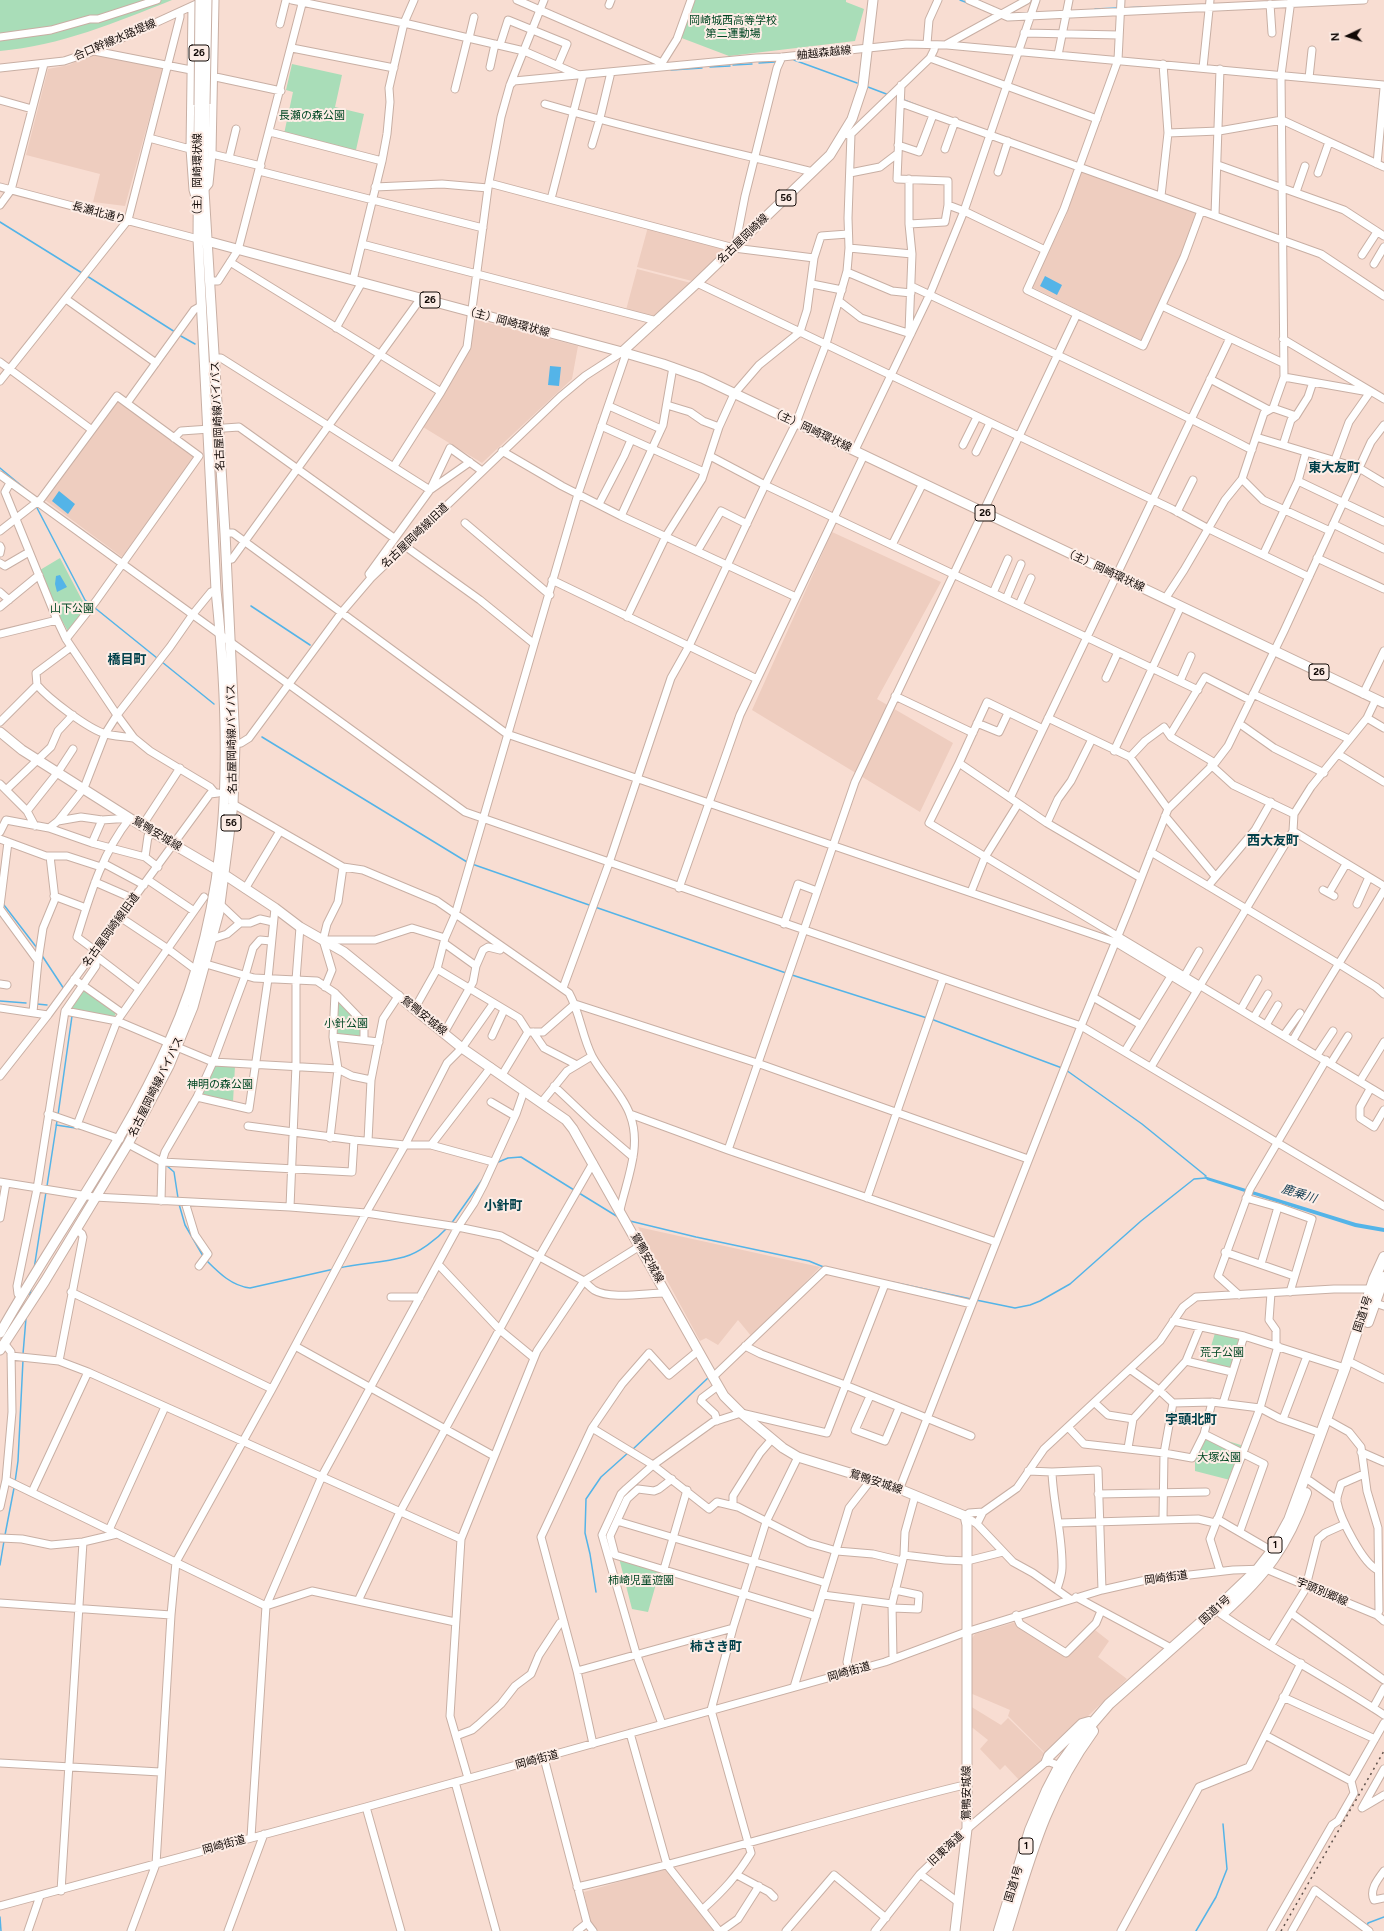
<!DOCTYPE html>
<meta charset="utf-8">
<style>
body{margin:0}
#map{position:relative;width:1384px;height:1931px;overflow:hidden;background:#f8ddd2;font-family:Figtree,sans-serif}
canvas{display:block}
.north{position:absolute;left:1328px;top:16px;width:40px;height:40px;-webkit-text-stroke:3px #fdede6;paint-order:stroke;rotate:266deg;font-size:11px;font-weight:700;line-height:16px;text-align:center;color:#120a07}
.north::after{content:'';display:block;margin:auto;width:14px;height:18px;background:#120a07;clip-path:polygon(50% 0,100% 100%,50% 72%,0 100%)}
</style>
<div id="map">
<canvas width="1384" height="1931"></canvas>
<div class="north">N</div>
</div>
<script>
const ctx = document.querySelector('canvas').getContext('2d');
ctx.lineJoin = 'round';
function paint(path, color) { ctx.fillStyle = color; ctx.fill(path, 'evenodd'); }
function stroke(path, color, width, dash) { ctx.strokeStyle = color; ctx.lineWidth = width; ctx.lineCap = dash ? 'butt' : 'round'; ctx.setLineDash(dash || []); ctx.stroke(path); }
function write(font, color, halo, rows, align = 'center') {
  ctx.font = font + ' Figtree,"Noto Sans JP",sans-serif'; ctx.lineWidth = 4; ctx.setLineDash([]); ctx.textBaseline = 'middle'; ctx.strokeStyle = halo; ctx.fillStyle = color; for (const [text, x, y, turn = 0] of rows) {
    ctx.save(); ctx.translate(x, y); ctx.rotate((+turn || 0) * Math.PI / 180); ctx.textAlign = isNaN(turn) ? turn : align; if (halo) ctx.strokeText(text, 0, 0); ctx.fillText(text, 0, 0); ctx.restore();
  }
}
const built = new Path2D(`
 M94,53L163,68L125,206L93,202L100,174L26,155L48,69L69,65Z
 M1083,171L1196,213L1182,252L1141,341L1032,287L1066,216L1081,172Z
 M648,227L727,248L692,281L637,267Z
 M637,269L691,283L654,316L626,310Z
 M473,319L578,346L572,379L482,463L423,427L468,349Z
 M119,399L195,457L122,557L45,500Z
 M832,532L941,582L877,699L953,743L920,812L752,710Z
 M638,1227L820,1267L752,1337L738,1320L718,1345L706,1338L700,1341Z
 M1016,1622L1018,1626L1066,1657L1095,1630L1109,1641L1098,1657L1127,1679L1047,1755L1008,1716L1010,1710L970,1693V1641L975,1634Z
 M970,1706L1001,1725L1008,1718L1045,1754L1041,1757L1043,1760L1020,1781L1005,1765L1000,1770L980,1749L988,1740L969,1725Z
 M667,1868L715,1931H597L591,1924L584,1892Z`);
const green = new Path2D(`
 M0,0H172C117,22 59,46 0,51Z
 M694,0H846V2L864,9L855,41L729,56L679,37Z
 M292,64L342,75L335,107L364,114L356,150L284,134L293,92L286,90Z
 M60,558L82,600L90,607L70,635L61,619L40,570Z
 M84,989L116,1013L114,1017L69,1010Z
 M337,998L362,1023L361,1038L334,1036Z
 M214,1064L235,1066L233,1102L201,1095Z
 M1215,1333L1242,1338L1231,1369L1206,1363Z
 M1208,1435L1244,1446L1230,1480L1195,1471V1459Z
 M619,1558L660,1570L648,1612L632,1609Z`);
const water = new Path2D(`
 M1045,276L1062,285L1057,295L1040,286Z
 M550,366L561,367L559,386L548,385Z
 M59,491L75,504L68,514L52,501Z
 M60,575L67,587L57,592L55,584L56,576Z
 M1204,1176L1356,1223L1384,1228V1232L1355,1227L1207,1180Z`);
const stream = new Path2D(`
 M960,0L968,3
 M1123,8L1145,7
 M1095,9L1117,8
 M794,60L857,83
 M759,63L775,62
 M733,65L752,64
 M710,67L730,66
 M671,70L702,68
 M868,87L889,95
 M904,100L919,106
 M0,222L82,273
 M87,276L175,332
 M179,335L195,344
 M0,468L29,492
 M36,506L85,600L90,604
 M251,606L310,645
 M95,608L157,658
 M162,662L214,704
 M262,737L467,862
 M472,864L592,906
 M4,905L37,948
 M595,907L786,973
 M41,954L64,989
 M792,975L927,1018
 M0,1001L26,1003
 M37,1004L47,1005
 M931,1019L1062,1068
 M1066,1070L1142,1124L1206,1176
 M58,1115L72,1016
 M56,1125L82,1129
 M496,1163L508,1158L521,1157L574,1190
 M166,1165L174,1172L178,1198
 M47,1186L57,1121
 M579,1193L618,1217
 M179,1204L185,1225L203,1256
 M630,1221L696,1237L809,1261L826,1268
 M451,1224L482,1180
 M207,1261C219,1273 232,1286 250,1288L334,1269
 M339,1268C360,1263 383,1263 404,1257C419,1253 437,1239 447,1228
 M34,1269L46,1192
 M892,1282L971,1299
 M29,1299L31,1289
 M976,1300L1015,1308L1030,1305L1040,1301L1070,1284L1141,1221L1194,1179L1206,1178
 M23,1354L26,1318
 M632,1450L709,1377
 M15,1482L18,1461L23,1360
 M5,1535L14,1488
 M0,1565L4,1541
 M596,1592L590,1554L585,1533L586,1499L601,1477L629,1452
 M0,1917L1,1931
 M1367,1926L1368,1923L1384,1917
 M1196,1931L1216,1897L1227,1869L1223,1824`);
const minor = new Path2D(`
 M292,0L404,23L524,51L579,75
 M517,0L662,63
 M969,0L1008,17L1364,0
 M1121,0L1118,60L1064,209L1027,290L1143,346L1184,257L1201,211
 M1270,4L1272,33
 M609,5L611,0
 M192,7L190,149L193,190L196,200
 M280,24L286,0
 M1024,33L1119,35
 M0,37L51,30L90,19H98L157,0
 M469,38L474,17
 M927,44L929,20L938,0
 M947,44L1027,0
 M500,45L508,20L567,44L558,65
 M292,48L394,68
 M94,51L191,70
 M1058,55L1069,0
 M930,58L1097,119
 M662,66V63L677,39L691,0
 M490,67L495,44
 M0,68L64,61L94,51L203,1
 M1203,68L1210,0
 M211,76L281,91
 M1309,78L1312,50
 M510,85L514,81L756,58L782,57L907,44L947,45L1384,85
 M901,85L897,179L948,181V205L945,222L909,224
 M455,89L468,37
 M0,100L32,109
 M901,103L1321,254L1384,296
 M545,104C633,130 724,150 813,172
 M270,132L382,161
 M1168,133L1219,131L1282,120L1384,167
 M848,135L851,134L930,58L934,50L935,45
 M149,138L190,149
 M592,145L600,118L611,72
 M898,145L919,152L933,115
 M945,149L955,121
 M212,154L261,166
 M229,158L236,129
 M1377,164L1384,88
 M1218,165L1344,210L1384,236
 M259,171L483,228
 M998,172L1008,141
 M850,173L880,167L897,154
 M1318,173L1329,142
 M909,179V224L912,254L909,332
 M489,183L734,248L814,258
 M0,187L198,239
 M375,187L442,184L488,188
 M204,190L209,184L212,154L215,0
 M1296,192L1305,166
 M1161,196L1168,133L1163,64
 M551,199L583,75
 M0,205L11,190L44,64
 M948,205L964,211L1045,250
 M1215,215L1220,69
 M362,244L657,321
 M737,244V237L745,196L777,68L782,57
 M849,248L912,254
 M1362,255L1377,232
 M230,262L441,392
 M1374,264L1384,247
 M847,272L892,291L911,293
 M353,280L382,161L387,134L390,102L389,88L404,23L414,0
 M209,281H218L238,250L303,0
 M697,283L1172,509L1207,528L1309,577
 M812,284L842,290
 M911,286C1025,340 1140,392 1252,450
 M66,299L156,363
 M839,301L861,318L911,334
 M1162,306L1283,363
 M336,328L362,282
 M1283,339L1384,399
 M214,358H221L430,490
 M0,362L92,430
 M1284,377L1369,392
 M1210,379L1269,410
 M0,381L128,220L180,17V13
 M127,403L194,310L201,306
 M667,405L690,412L703,421L719,427
 M609,406L661,429
 M1273,408L1296,416
 M601,426L704,472
 M1256,437L1359,468L1384,483
 M174,438L181,431L239,427L394,538
 M963,445L977,417
 M1283,445L1291,420L1296,416L1308,397L1313,382
 M855,450L930,294L964,211L1036,0
 M502,451L562,486L621,516L796,597
 M976,452L990,423
 M710,456L765,485L1198,690
 M1335,460L1349,422L1370,392
 M394,466L441,392L467,347L488,188L501,117L510,85L544,0
 M0,475L465,812L1081,1026L1384,1206
 M1242,479L1263,500L1330,531
 M1298,481L1384,522
 M10,483L5,492L57,620L66,639L117,715L134,738L150,751L210,787L215,793
 M430,490L470,462
 M599,504L624,456L631,440
 M1177,512L1193,480
 M621,516L663,425L673,367
 M465,523L550,595
 M1333,524L1384,549
 M0,531L41,499L117,396L199,456L96,601L66,639
 M225,533H233L507,734L1115,942L1196,991
 M892,545L923,483
 M0,546L1,548L0,553
 M409,549L480,600L533,643
 M698,550L721,511L747,524
 M1263,555L1298,481L1306,452
 M1317,558L1384,589
 M226,560L232,559L421,298
 M0,563L5,566L29,552
 M371,578L369,574L430,490L450,448L482,471
 M552,580L757,679
 M0,592L9,600
 M993,593L1008,559
 M1006,599L1021,564
 M1165,599L1184,570L1225,500L1242,479L1264,413L1273,408L1284,377L1281,75L1291,0
 M1019,605L1031,578
 M0,607L39,575
 M627,617L666,536L702,479L719,427L734,394L759,365L800,332L807,310L814,258L821,236L848,234
 M0,634L57,620
 M1106,678L1118,652
 M1180,681L1191,656
 M37,685L36,673L71,647
 M1253,694L1349,739
 M1363,694L1384,651
 M895,696L973,733
 M1048,718L1130,757L1168,809
 M1367,718L1384,728
 M0,722L37,685C49,699 88,729 106,734C115,736 125,737 134,738
 M977,723L999,732L1008,713
 M1240,724L1274,748L1324,773
 M1043,729L987,702L959,763L1047,823L1141,878
 M1170,735L1205,677L1250,700
 M235,744L241,743L249,738L342,612L371,578L560,397L585,376L622,352L625,357L578,494L455,915L445,938L437,969L415,1008
 M1114,751L1181,606
 M1338,754L1384,782
 M1130,757L1145,741L1164,727L1171,737L1215,763
 M959,763L929,823L1384,1096
 M1211,765L1233,785L1294,814
 M0,784L27,811L35,826
 M6,790L51,747L58,731L73,715
 M1010,798L1230,338
 M233,804L343,867L363,870L437,901L569,993C580,1013 582,1036 592,1056C602,1075 624,1096 630,1115C642,1146 627,1179 620,1210
 M27,811L58,772L73,749
 M1165,816L1215,876
 M58,821L81,817L102,820L130,818
 M1047,823L1058,799L1071,781L1092,739
 M142,826L180,768
 M49,828L92,843L102,820
 M1293,831L1384,886
 M0,832L6,820L49,828L58,821L84,788L105,734L117,715L170,647L193,614L211,592L216,590
 M0,839L46,856H67L101,867
 M92,843L145,857L158,867
 M1151,852L1339,964L1376,987L1384,994
 M145,857L148,836L155,834
 M103,863L144,885
 M148,880L194,911
 M95,882L134,899
 M1208,886L1255,830L1271,802
 M679,888L740,715L864,455
 M245,889L280,831
 M1323,890L1334,896
 M971,892L985,857L1018,804
 M1329,893L1346,864
 M54,896L86,908
 M1357,904L1369,877
 M221,905L240,923
 M0,906L8,842
 M0,909L38,961
 M120,917L168,949L196,970
 M784,924L798,884L817,891
 M212,939L227,934L240,923H250L260,919L273,922
 M323,940H375L412,928L445,938
 M96,956L139,989
 M206,964L254,978L317,981L335,993L364,1023V1040
 M476,966L483,950L488,947L500,950L502,947
 M437,969L519,1018L528,1032
 M1185,975L1199,951
 M74,979L122,1013
 M0,984L7,985
 M325,987L332,970L323,940L327,924L338,902L343,867
 M563,988L609,863L671,678L689,646L765,485L796,423L826,344L847,271L849,248L848,218L851,134
 M1093,997L1141,1025
 M575,1004L757,1063L1028,1159
 M0,1008L48,1015
 M1241,1009L1258,979
 M65,1011L117,1021L169,1043
 M33,1012L38,961L43,928L55,899L50,856
 M1254,1017L1268,994
 M1266,1025L1278,1005
 M528,1032H543L575,1004
 M533,1032L544,1048L577,1065
 M444,1033L473,982L476,966L444,943
 M1284,1035L1300,1013
 M492,1036L504,1010
 M333,1037L379,1042
 M1293,1040C1322,989 1354,940 1384,890
 M177,1047L213,1062L338,1069L352,1076L371,1080
 M1125,1051L1171,976
 M1317,1055L1333,1031
 M1331,1063L1348,1036
 M1151,1067L1293,831L1294,814L1311,787L1367,718L1376,699
 M502,1075L528,1032
 M0,1076L48,1015L210,794L218,793
 M1360,1081L1384,1042
 M554,1086L592,1122L633,1157
 M1370,1089L1360,1107V1118L1374,1127L1384,1110
 M197,1097L249,1109L268,979L275,908
 M491,1102L515,1116
 M541,1103L567,1071L592,1056
 M48,1114L120,1139
 M630,1114L728,1150L996,1242
 M77,1125L117,1021L204,897
 M248,1126L354,1140L405,1145H431L493,1162
 M330,1138L338,1069L333,1037L335,993
 M368,1141L371,1080L383,1019L399,995
 M128,1144L162,1162L352,1172L354,1140
 M431,1145L491,1067
 M728,1150L855,782L1077,314
 M0,1182L94,1197L290,1207L366,1213L458,1227L501,1236L584,1281C587,1284 590,1287 594,1290C611,1300 646,1293 666,1293
 M867,1198L943,979
 M1246,1198L1278,1207L1312,1219L1290,1292
 M161,1201L162,1162L165,1152L197,1097L213,1062L245,976L253,948L260,940L271,941
 M185,1202L195,1235L208,1254L199,1266
 M290,1207L296,1065V980L300,927
 M0,1218L6,1183
 M1225,1252L1294,1276
 M438,1264L500,1330L534,1358
 M1261,1264L1278,1207
 M71,1292L272,1389
 M1271,1293L1269,1320L1276,1330V1346
 M1239,1295L1218,1276L1250,1189L1326,1060
 M22,1296L18,1294L17,1286L37,1189L65,1011L96,966V951L77,937C90,895 102,853 130,818
 M391,1297H420
 M1375,1303L1384,1306
 M1173,1321L1244,1336L1345,1368
 M295,1346L494,1456
 M745,1346L761,1354L845,1385L971,1436
 M11,1356L59,1361L88,1372L461,1539
 M59,1361L83,1237L82,1234L76,1229
 M1186,1361L1232,1372
 M1352,1363L1384,1379
 M1131,1370L1159,1390L1173,1403L1212,1402L1260,1408L1279,1418L1321,1433
 M713,1377L825,1270L972,1304
 M870,1396L855,1430L885,1441L899,1408
 M1212,1402L1204,1434L1264,1464L1240,1531
 M1095,1403L1108,1415L1133,1419
 M1223,1403L1244,1336
 M1283,1419L1307,1356
 M717,1421L715,1414L701,1401L702,1398L718,1386
 M1331,1422L1349,1432L1361,1447L1367,1491L1378,1528L1379,1611L1377,1615
 M1068,1427L1084,1444L1164,1453L1192,1458L1204,1434
 M592,1428L653,1465L709,1509L717,1502L738,1507L809,1543L837,1551L873,1554L902,1561
 M1128,1448L1133,1419L1186,1361L1200,1327
 M1361,1452L1384,1462
 M1028,1471L1052,1472L1098,1470L1102,1590
 M1052,1472C1053,1504 1063,1536 1062,1568C1062,1575 1059,1583 1057,1589
 M1364,1474L1341,1484C1340,1489 1336,1497 1337,1502C1340,1518 1363,1564 1378,1570
 M672,1479L659,1489L654,1491L638,1489L627,1499L610,1536L615,1555L816,1616
 M6,1480L266,1606L312,1591L455,1622
 M1310,1481L1337,1500
 M899,1490L1081,1026L1129,909L1168,809L1215,763L1228,746L1284,631L1371,442L1384,425
 M32,1492L88,1372
 M1098,1494L1206,1492
 M733,1505V1496L760,1453L772,1439
 M0,1507L6,1480L12,1412L11,1352L4,1343
 M983,1512L969,1513L965,1516L977,1524L1013,1562L1033,1573L1070,1599
 M1163,1519L1164,1453L1173,1403
 M1217,1519L1272,1551
 M617,1521L826,1583
 M1059,1523L1198,1519L1215,1523
 M977,1524L983,1512L1017,1488L1044,1449L1160,1341L1183,1307L1196,1297L1334,1289H1371
 M109,1530L165,1407
 M0,1538L22,1539L51,1545L83,1542L117,1534
 M904,1555L945,1560L967,1561L1003,1552
 M664,1569L687,1490
 M1220,1571L1210,1539L1260,1408L1278,1346
 M823,1595L892,1604
 M1076,1597L1171,1648
 M358,1601L400,1512L539,1257L593,1163
 M0,1603L171,1615
 M892,1608L918,1609L919,1595L895,1590
 M1291,1613L1384,1680
 M1221,1614C1273,1650 1331,1680 1384,1715
 M1016,1615L1020,1624L1066,1653L1096,1623L1101,1611
 M1271,1645L1305,1590L1318,1539L1325,1533L1345,1524
 M893,1658L892,1604L904,1555L905,1532L915,1496
 M577,1671L733,1628
 M850,1672L847,1662L859,1600
 M794,1687L849,1508L871,1480
 M1283,1697L1375,1739
 M1373,1708L1384,1688
 M662,1724L636,1653L602,1535L621,1494L626,1489L653,1465L713,1422L741,1413L827,1433L885,1284
 M630,1733L667,1865L719,1931
 M1265,1735L1351,1781
 M456,1736L472,1730L478,1725L501,1704L515,1686L531,1674L539,1655L560,1623L564,1622
 M593,1744L577,1671L541,1537L592,1428L622,1384L649,1353L669,1375L698,1351
 M544,1758L587,1923L593,1931
 M0,1763L160,1772
 M1384,1769L1362,1808L1384,1795
 M468,1778L450,1716L461,1539L537,1351L584,1281L640,1246
 M455,1782L496,1931
 M366,1807L401,1931
 M251,1837L266,1606L322,1476L458,1227L474,1203L484,1184L516,1114L524,1091
 M1384,1871C1378,1879 1369,1890 1374,1900L1384,1898
 M920,1874L958,1902
 M737,1875L769,1892L774,1897
 M577,1887C708,1857 837,1816 968,1784
 M61,1891L83,1542
 M0,1906L366,1807L885,1662L966,1632L1102,1590L1146,1580L1233,1570L1266,1569L1377,1615L1384,1621
 M703,1909C723,1891 737,1876 751,1853L711,1710L733,1628L766,1522L798,1457
 M28,1931L40,1896
 M131,1931L156,1864L171,1615L176,1562L272,1389L366,1213L405,1145L447,1063L462,1048L493,1004
 M228,1931L264,1834
 M577,1931L587,1923
 M721,1931L738,1919L759,1886
 M786,1931L834,1875L886,1918
 M875,1931L920,1874L967,1829L1047,1761L1063,1767
 M1121,1931L1199,1787L1249,1767L1301,1663
 M1271,1931L1332,1825L1338,1821L1354,1793L1351,1781L1384,1723
 M1292,1931L1315,1890L1369,1931`);
const major = new Path2D(`
 M203,240L622,352L663,364L702,378L1384,703
 M622,352L697,283L830,155L852,119L863,86L873,0
 M0,732L22,750L142,826L219,871L275,908L300,927L344,952L462,1048L566,1120L573,1129L713,1377L724,1396L741,1413L783,1448L798,1457L892,1486L965,1516L967,1525V1829L955,1931
 M0,1333C55,1235 123,1145 169,1042C234,899 232,743 216,590L198,239L199,105
 M0,1350L45,1281L128,1144L169,1066L193,1007L219,912L233,804L235,744L225,533L204,190L205,104`);
const highway = new Path2D(`
 M1368,1322L1384,1277
 M1223,1613C1265,1575 1287,1547 1306,1493
 M1047,1761L1049,1756L1082,1724L1089,1722
 M999,1931L1030,1830L1047,1790L1060,1765L1078,1740L1109,1704L1215,1610L1258,1569L1272,1551L1289,1520L1345,1368L1374,1279L1384,1257
 M1007,1931C1030,1857 1046,1795 1093,1731`);
const rail = new Path2D(`
 M1281,1931L1384,1751`);
const majorBridge = new Path2D(`
 M205,104L207,0
 M199,105L200,0`);
const shields = [
 [199,53,20],
 [786,198,20],
 [430,300,20],
 [985,513,20],
 [1319,672,20],
 [231,823,20],
 [1275,1545,14],
 [1026,1846,14]
];
const shieldNames = [
 ["26",199,53],
 ["56",786,198],
 ["26",430,300],
 ["26",985,513],
 ["26",1319,672],
 ["56",231,823],
 ["1",1275,1545],
 ["1",1026,1846]
];
const parkNames = [
 ["岡崎城西高等学校",733,21],
 ["第二運動場",733,34],
 ["長瀬の森公園",312,116],
 ["山下公園",72,609],
 ["小針公園",346,1024],
 ["神明の森公園",220,1085],
 ["荒子公園",1222,1353],
 ["大塚公園",1219,1458],
 ["柿崎児童遊園",641,1581]
];
const streetNames = [
 ["合口幹線水路堤線",115,40,-23],
 ["舳越森越線",824,53,-6],
 ["（主）岡崎環状線",198,177,-90],
 ["長瀬北通り",99,213,15],
 ["名古屋岡崎線",743,239,-44],
 ["（主）岡崎環状線",507,322,15],
 ["名古屋岡崎線バイパス",218,416,-93],
 ["（主）岡崎環状線",811,430,25],
 ["名古屋岡崎線旧道",415,536,-44],
 ["（主）岡崎環状線",1104,570,25],
 ["名古屋岡崎線バイパス",232,739,-91],
 ["鴛鴨安城線",157,834,31],
 ["名古屋岡崎線旧道",111,930,-54],
 ["鴛鴨安城線",424,1016,39],
 ["名古屋岡崎線バイパス",156,1087,-64],
 ["鴛鴨安城線",647,1258,61],
 ["国道1号",1363,1314,-72],
 ["鴛鴨安城線",876,1482,18],
 ["岡崎街道",1166,1578,-8],
 ["宇頭別郷線",1322,1592,23],
 ["国道1号",1215,1610,-42],
 ["岡崎街道",849,1672,-16],
 ["岡崎街道",537,1760,-15],
 ["鴛鴨安城線",967,1793,-90],
 ["岡崎街道",224,1845,-15],
 ["旧東海道",946,1849,-43],
 ["国道1号",1014,1884,-73]
];
const waterNames = [
 ["鹿乗川",1299,1194,18]
];
const quarterNames = [
 ["東大友町",1334,468],
 ["橋目町",127,660],
 ["西大友町",1273,841],
 ["小針町",503,1206],
 ["宇頭北町",1191,1420],
 ["柿さき町",716,1647]
];
paint(built, '#eecdbf');
paint(green, '#a9ddb8');
paint(water, '#54b4e8');
stroke(stream, '#54b4e8', 1.5);
stroke(minor, '#c8afa4', 9);
stroke(major, '#c8afa4', 11);
stroke(highway, '#c8afa4', 12);
stroke(minor, '#fff', 7);
stroke(major, '#fff', 9);
stroke(highway, '#fff', 10);
stroke(rail, '#5e504a', 1.5, [2, 4]);
stroke(majorBridge, '#c8afa4', 11, []);
stroke(majorBridge, '#fff', 9);
for (const [x, y, w] of shields) { const box = new Path2D(); box.roundRect(x - w / 2, y - 8, w, 16, 3); ctx.fillStyle = '#fdede6'; ctx.fill(box); stroke(box, '#120a07', 1); }
write('bold 10px', '#120a07', null, shieldNames);
write('11px', '#004723', '#fdede6', parkNames);
write('11px', '#120a07', '#fdede6', streetNames);
write('italic 12px', '#194257', '#fdede6', waterNames);
write('bold 13px', '#00404a', '#fdede6', quarterNames);
</script>
